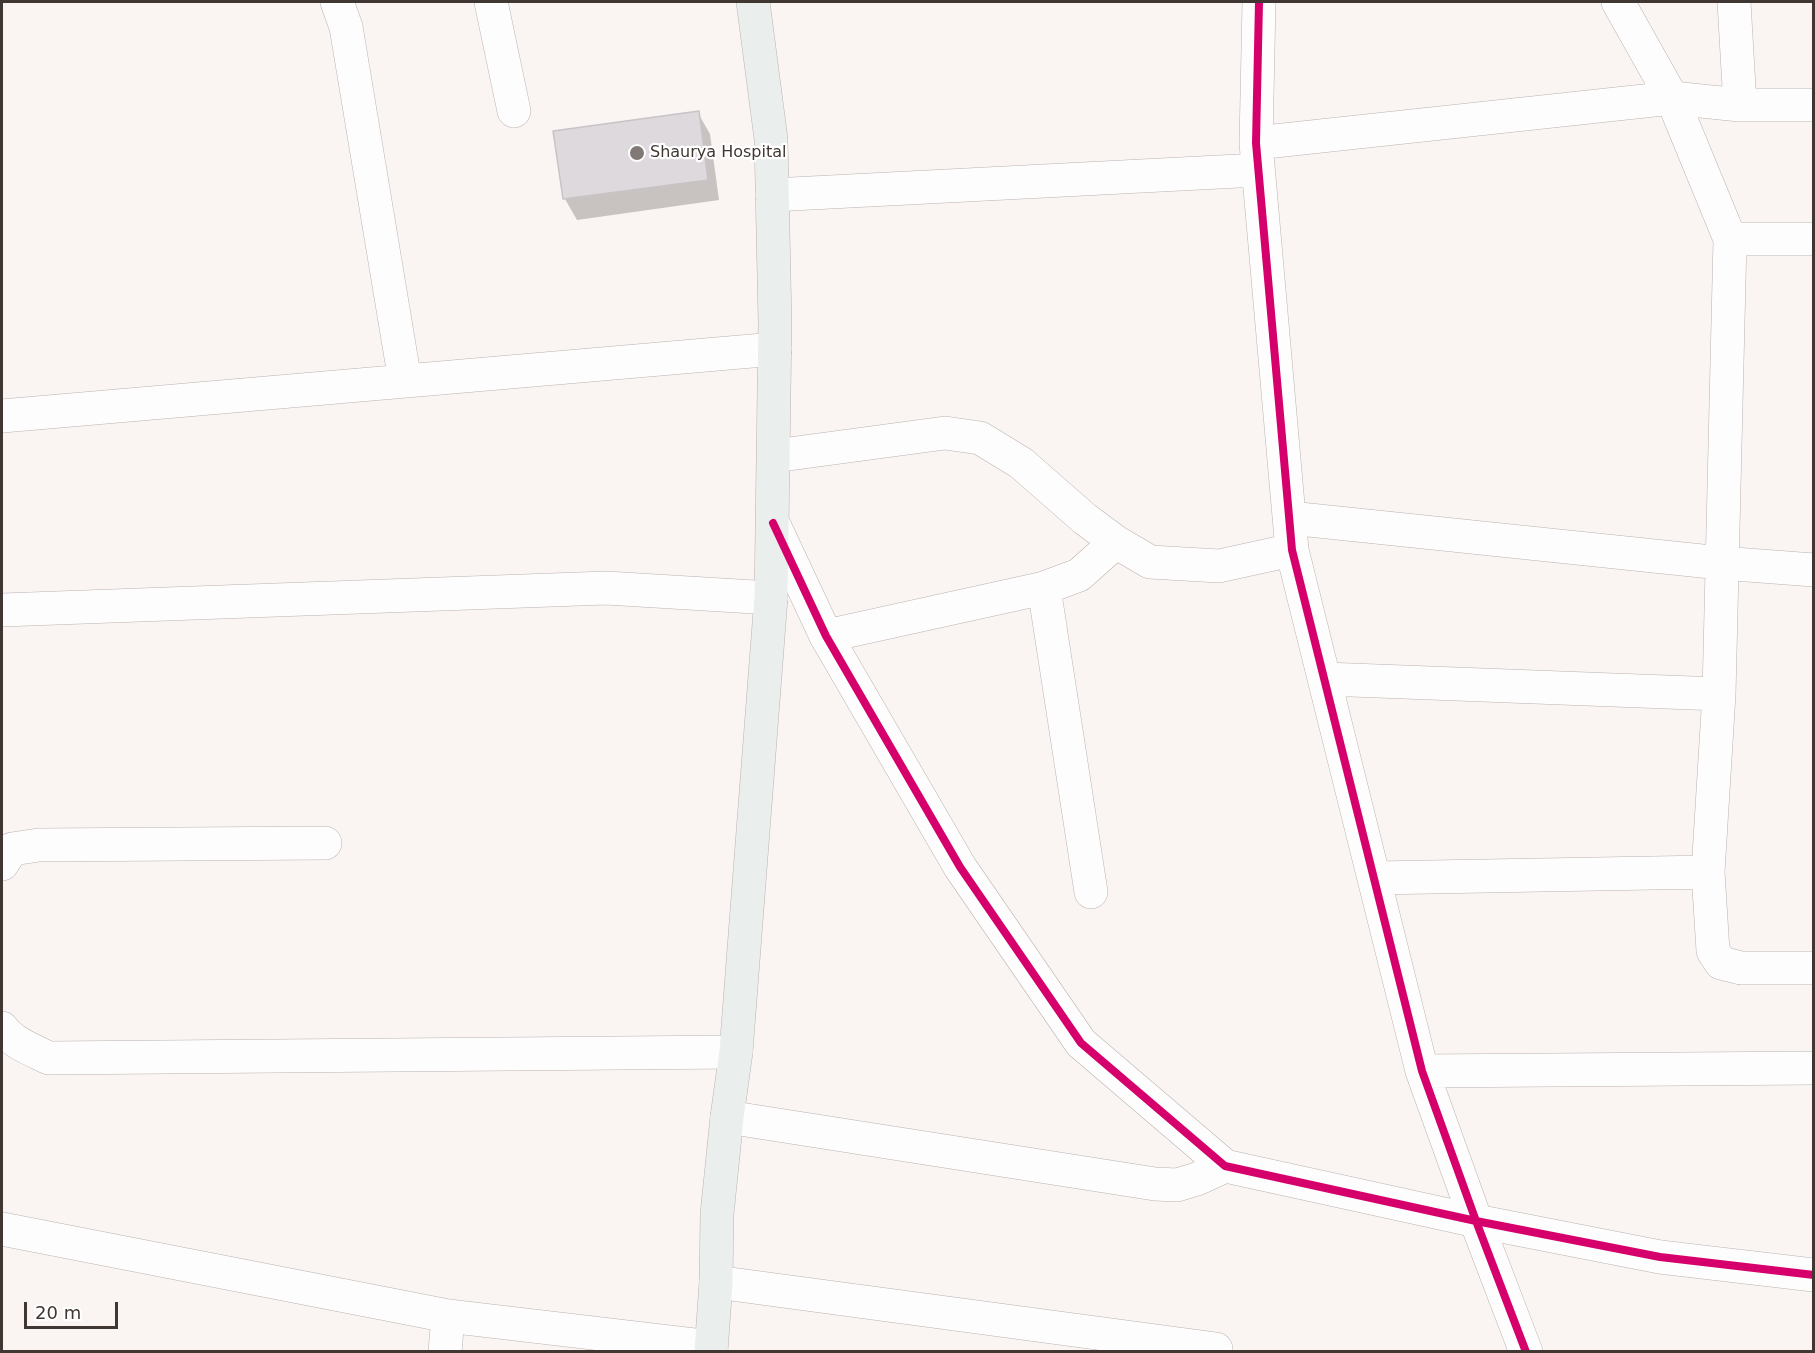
<!DOCTYPE html>
<style>
body{margin:0}
#map{position:relative;width:1815px;height:1353px;overflow:hidden;background:#faf4f2;font-family:"DejaVu Sans",sans-serif}
canvas{display:block}
.frame{position:absolute;inset:0;border:3px solid #403732;pointer-events:none}
.scale{position:absolute;left:24px;top:1302px;width:94px;height:27px;box-sizing:border-box;border:3px solid #403732;border-top:0;padding-left:8px;font-size:18px;line-height:21px;white-space:nowrap;color:#403732;-webkit-text-stroke:4px #fff;paint-order:stroke}
</style>
<div id="map">
<canvas width="1815" height="1353"></canvas>
<div class="frame"></div>
<div class="scale">20 m</div>
</div>
<script>
const ctx = document.querySelector('canvas').getContext('2d');
ctx.lineJoin = 'round';
function paint(path, color) { ctx.fillStyle = color; ctx.fill(path, 'evenodd'); }
function stroke(path, color, width, dash) { ctx.strokeStyle = color; ctx.lineWidth = width; ctx.lineCap = dash ? 'butt' : 'round'; ctx.setLineDash(dash || []); ctx.stroke(path); }
function write(font, color, halo, rows, align = 'center') {
  ctx.font = font + ' "DejaVu Sans",sans-serif'; ctx.lineWidth = 4.5; ctx.setLineDash([]); ctx.textBaseline = 'middle'; ctx.strokeStyle = halo; ctx.fillStyle = color; for (const [text, x, y, turn = 0] of rows) {
    ctx.save(); ctx.translate(x, y); ctx.rotate((+turn || 0) * Math.PI / 180); ctx.textAlign = isNaN(turn) ? turn : align; if (halo) ctx.strokeText(text, 0, 0); ctx.fillText(text, 0, 0); ctx.restore();
  }
}
const shadow = new Path2D(`
 M698,113L710,134L719,200L577,220L565,199L555,133Z`);
const building = new Path2D(`
 M699,111L708,180L563,199L553,131Z`);
const minor = new Path2D(`
 M337,2L346,27L405,381
 M491,2L514,111
 M1259,2L1256,143L1292,550L1422,1071L1476,1221L1526,1352
 M1618,2L1672,98L1730,239L1719,694L1708,872L1713,951L1721,963L1741,968H1814
 M1734,2L1740,105
 M1256,143L1672,98L1740,105H1814
 M772,195L1258,170
 M1730,239H1814
 M2,416L775,349
 M774,456L945,433L980,438L1021,463L1085,519L1116,542L1150,562L1219,566L1292,550
 M1290,518L1721,563L1814,570
 M1044,588L1091,892
 M2,610L606,588L771,598
 M826,636L1044,588L1079,575L1116,542
 M1325,679L1719,694
 M2,864L12,849L39,845L325,843
 M1375,878L1708,872
 M2,1028C13,1043 32,1050 49,1058L736,1052
 M1422,1071L1814,1068
 M727,1117L1155,1184L1177,1185L1197,1179L1225,1166
 M2,1229L448,1316L711,1347
 M716,1282L1216,1349
 M445,1352L448,1316`);
const tertiary = new Path2D(`
 M773,523L826,636L960,867L1081,1043L1225,1166L1476,1221L1660,1257L1814,1275`);
const secondary = new Path2D(`
 M711,1352L716,1282L717,1214L727,1117L736,1052L771,598L775,323L771,139L753,2`);
const cycleway = new Path2D(`
 M1259,2L1256,143L1292,550L1422,1071L1476,1221L1526,1352
 M773,523L826,636L960,867L1081,1043L1225,1166L1476,1221L1660,1257L1814,1275`);
const markers = [
 [637,153,8,"#817975"]
];
const poiNames = [
 ["Shaurya Hospital",650,153]
];
paint(shadow, '#0003');
paint(building, '#ddd9dd');
stroke(building, '#c7c3c6', 1.5);
stroke(minor, '#bab3af', 34);
stroke(tertiary, '#bab3af', 34);
stroke(secondary, '#bab3af', 34);
stroke(minor, '#fefdfd', 33);
stroke(tertiary, '#fefdfd', 33);
stroke(secondary, '#eaefee', 33);
stroke(cycleway, '#d6006c', 8);
for (const [x, y, r, color] of markers) { const dot = new Path2D(); dot.arc(x, y, r, 0, 2 * Math.PI); ctx.fillStyle = color; ctx.fill(dot); stroke(dot, '#fff', 2); }
write('16px', '#403732', '#fff', poiNames, 'left');
</script>
